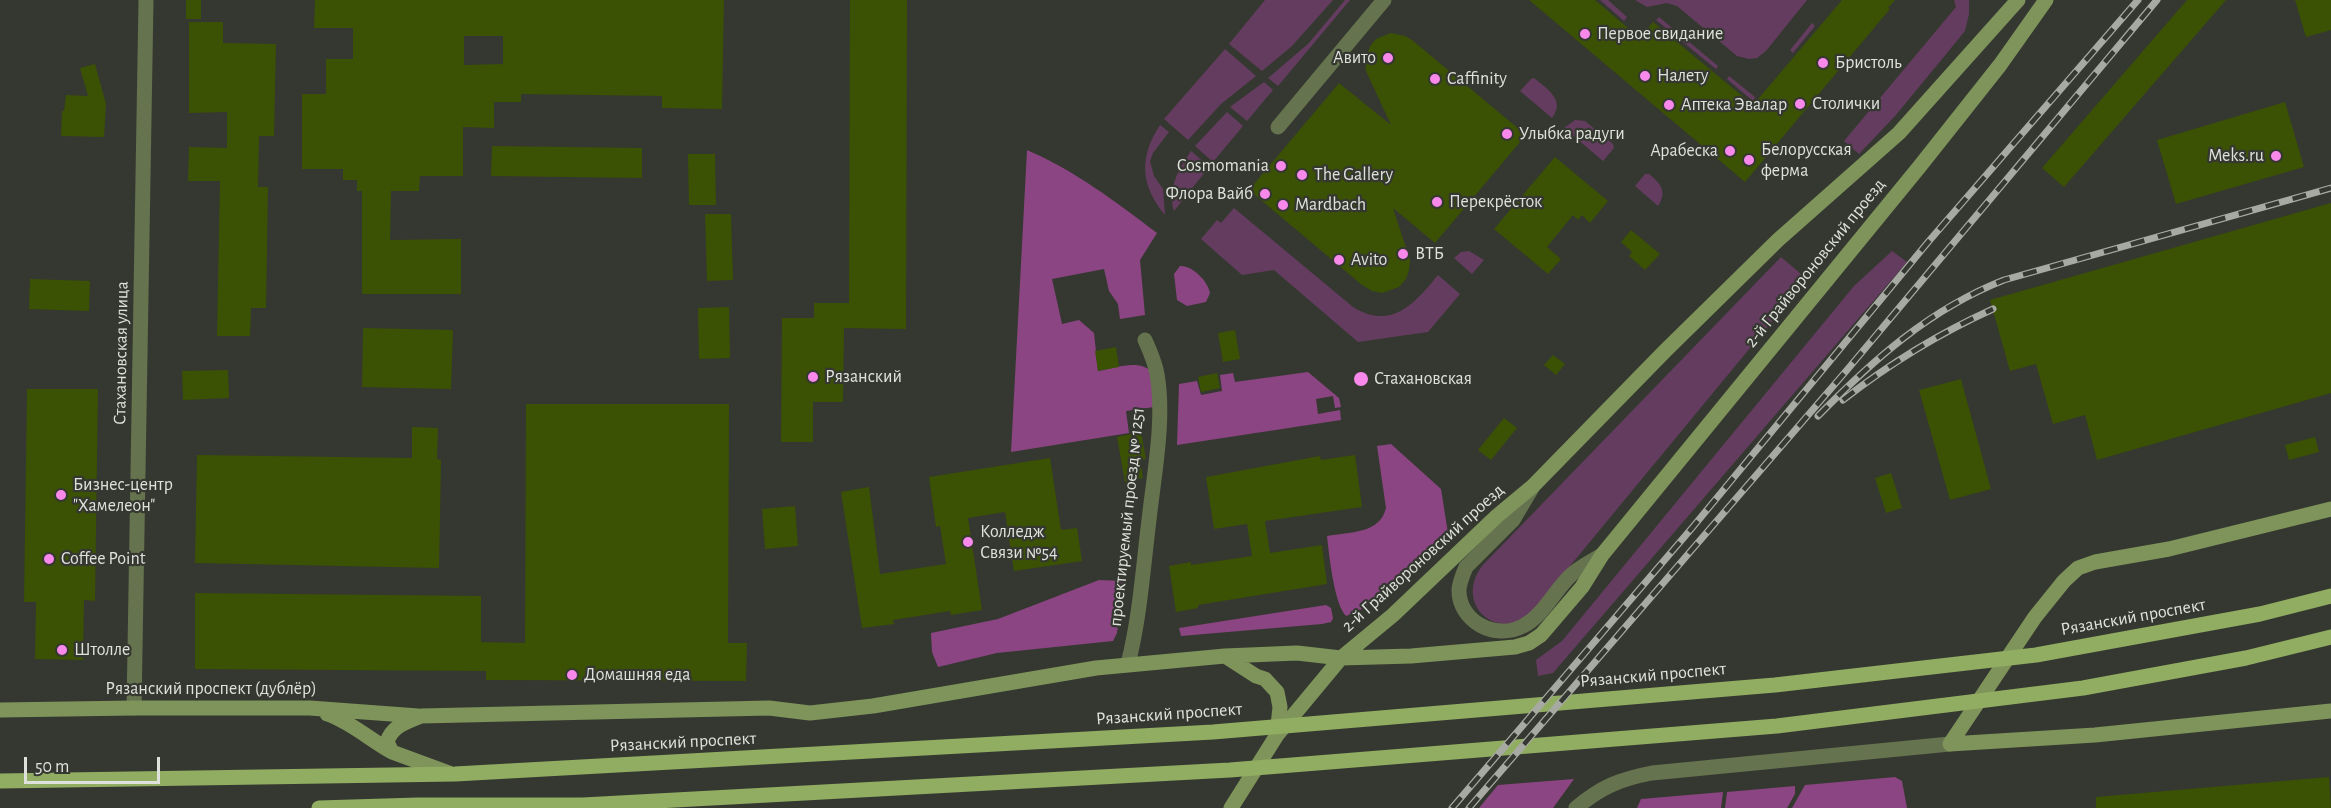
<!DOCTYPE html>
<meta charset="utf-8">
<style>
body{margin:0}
#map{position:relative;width:2331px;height:808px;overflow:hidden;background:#353830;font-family:"Alegreya Sans",sans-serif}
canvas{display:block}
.scale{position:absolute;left:24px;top:757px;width:136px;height:27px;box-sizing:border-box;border:3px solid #dfe1dc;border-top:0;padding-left:8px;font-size:18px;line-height:21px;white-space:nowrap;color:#dfe1dc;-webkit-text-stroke:4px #353830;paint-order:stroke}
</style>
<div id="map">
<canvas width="2331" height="808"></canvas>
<div class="scale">50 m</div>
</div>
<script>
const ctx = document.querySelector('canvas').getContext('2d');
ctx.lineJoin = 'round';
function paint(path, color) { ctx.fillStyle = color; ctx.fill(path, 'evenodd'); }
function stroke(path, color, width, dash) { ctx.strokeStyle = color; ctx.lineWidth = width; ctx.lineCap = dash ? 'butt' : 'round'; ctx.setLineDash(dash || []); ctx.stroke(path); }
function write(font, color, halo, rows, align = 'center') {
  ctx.font = font + ' "Alegreya Sans",sans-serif'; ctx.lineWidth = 4.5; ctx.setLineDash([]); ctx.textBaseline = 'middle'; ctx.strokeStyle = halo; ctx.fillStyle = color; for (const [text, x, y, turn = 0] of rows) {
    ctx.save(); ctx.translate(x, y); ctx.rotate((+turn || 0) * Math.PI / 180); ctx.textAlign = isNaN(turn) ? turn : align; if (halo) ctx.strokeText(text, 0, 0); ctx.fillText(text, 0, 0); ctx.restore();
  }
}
const green = new Path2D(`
 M1265,0H1333L1292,46L1262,71L1229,44Z
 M1345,0H1350L1278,86L1268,78L1308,44Z
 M1600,0H1608L1627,17L1624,21Z
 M1635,0H1807L1766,51L1757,58L1749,59L1737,56L1677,6L1667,3L1647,7Z
 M1954,0H1969V14L1965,31L1896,115L1859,154L1844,141L1956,7Z
 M1659,17L1718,66L1716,69L1656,20Z
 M1812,23L1815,26L1793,53L1790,50Z
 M1225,49L1256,76L1221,104L1188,140L1164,119Z
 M1729,76L1755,97L1753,101L1727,79Z
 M1534,78C1547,89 1566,100 1552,118L1520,91L1531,79Z
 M1264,82L1273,90L1247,121L1230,107Z
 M1227,112L1243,126L1213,162L1195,146Z
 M1575,120L1585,121L1613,144L1614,148L1603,161L1564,128Z
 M1160,125L1169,132L1153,153L1150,161L1154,176L1163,189L1165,215C1140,185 1139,157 1160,125Z
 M1191,151L1209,167L1174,211C1167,189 1179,168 1191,151Z
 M1645,174H1649C1660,183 1668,191 1658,206L1635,186Z
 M1234,208L1353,307C1392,331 1415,303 1438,275L1460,294L1428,332L1358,342L1274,270L1242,275L1201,239L1217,220L1221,223Z
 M1469,251L1484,260L1472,274L1454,258L1461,252Z
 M1892,251L1907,262L1553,673L1538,676L1536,660L1562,641L1854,286Z
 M1781,257L1807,279L1532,612C1499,644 1453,605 1482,566Z`);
const forest = new Path2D(`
 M1027,150C1074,170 1116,202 1157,233L1140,260L1145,315L1120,319L1118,304L1109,291L1104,269L1052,279L1062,324L1079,320L1094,333L1098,371C1114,368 1138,359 1151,371L1154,407L1126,411L1129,433L1011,452Z
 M1180,266C1192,265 1208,281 1210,293L1206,302L1187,306L1177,300L1174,274Z
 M1308,372L1339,398L1341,407L1335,408L1333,396L1316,399L1318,414L1340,410L1341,420L1177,445L1179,384L1197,381L1201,395L1222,391L1220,375L1233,373L1235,382Z
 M1391,444L1441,489L1448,533L1364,608L1346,616C1334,604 1329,554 1327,536C1349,532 1380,534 1386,508L1377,446Z
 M1099,580L1124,581L1117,633L1113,641L997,653L938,667L932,652L931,633L998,619Z
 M1326,605L1331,608L1333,618L1331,622L1322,624L1181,636L1179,628Z
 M1895,777L1902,781L1907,808H1792L1805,785Z
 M1574,779L1553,808H1479L1498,785Z
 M1795,786V794L1787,808H1725L1727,792Z
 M1723,792L1721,808H1637L1641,799Z`);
const building = new Path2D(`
 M186,0H201V19H186Z
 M315,0H724L722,109L662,108V96L521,94V102H494V128L463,127V176H420L419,191H391L390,240L461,239V294H362V191H357V180H343V169H302V94H326V59H353V28H314ZM464,36H503V64L464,65Z
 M850,0H907L906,329L844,328L843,402H813V442H781L782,318H814V303H849Z
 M1529,0H1595L1640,38L1653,22L1753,105L1842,0H1895L1888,8L1890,9L1745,182Z
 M2187,0H2226L2064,187L2042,168Z
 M2295,0H2331V30L2306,37Z
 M189,22H223V43L276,44L274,136H259L258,187H268L266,308H251L250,336H217L220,181H188L189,147L227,148V112L189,113Z
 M1391,33L1405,36L1412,40L1526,135L1435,243L1393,208L1410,260L1409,270L1406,279L1399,287L1382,293L1372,291L1362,285L1249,190L1339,83L1391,125L1366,71L1365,63L1370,46L1376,39Z
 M95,64L106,104L104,137L61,136L62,111H64L66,95L88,96L80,68Z
 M2285,102L2304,167L2176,204L2157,140Z
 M492,146L642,148V178L491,176Z
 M688,154H715L716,205H689Z
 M1555,157L1608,201L1590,223L1582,215L1578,220L1573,215L1547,247L1561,259L1548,274L1494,229Z
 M2331,203V393L2097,460L2085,415L2053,424L2036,364L2010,371L1990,300Z
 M705,214H731L733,280L707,281Z
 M1631,230L1660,254L1645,270L1629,256L1632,252L1621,242Z
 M30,279L90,281L89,311L29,309Z
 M729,307L730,358L699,359L698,308Z
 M363,328L453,330L451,389L362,387Z
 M1235,330L1240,359L1223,362L1218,333Z
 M1116,347L1119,367L1098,371L1095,351Z
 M1553,355L1565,364L1556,375L1544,365Z
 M228,370L229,398L183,400L182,371Z
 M1217,373L1220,388L1201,392L1198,377Z
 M1961,379L1991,489L1950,500L1919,390Z
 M27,389H98L95,601L84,600L83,660L35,659L36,602H24Z
 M526,404H729L728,643H747L746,681L486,680V671L195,669V593L481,596V642L525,643Z
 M1504,418L1517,428L1491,460L1478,450Z
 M412,427L438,428L437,459L441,460L439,568L195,563L197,455L412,458Z
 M1141,432L1146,459L1140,460L1143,478L1125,482L1117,437Z
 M2315,437L2319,452L2289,460L2285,445Z
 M1355,455L1362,507L1265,521L1270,553L1322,545L1327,584L1198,605V608L1176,612L1169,566L1191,562V565L1252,556L1247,524L1214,529L1206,477L1320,456L1321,460Z
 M1050,458L1061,530L1077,528L1082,561L1014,571L1005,512L968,518L982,610L951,615L950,611L893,620L894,624L862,628L841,492L869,487L880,574L946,564L940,526L936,527L929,477Z
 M1891,473L1902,508L1886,513L1875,478Z
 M795,506L798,546L765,549L762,509Z
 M2329,777L2331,808H2096V797Z`);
const street = new Path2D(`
 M1278,127L1384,0
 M1532,488L1513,520L1466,567C1463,574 1460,581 1459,589C1458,621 1495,641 1523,626C1543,616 1554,591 1571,575C1580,567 1592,561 1602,555
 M1128,664C1140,617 1143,568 1149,520C1154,474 1165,419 1157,374C1155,362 1150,351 1145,340
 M134,708L146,0
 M1576,808C1601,787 1620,779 1652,773L1950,744`);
const secondary = new Path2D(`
 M1225,656L1256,676L1265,679L1277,692L1280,707L1277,735
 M0,710L134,708H310L418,716
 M327,714C351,722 370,740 392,752
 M1950,744L2035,617L2064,581L2078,568L2095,562L2169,549L2331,509
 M1950,744L2095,735L2331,711
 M449,773L392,752L387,742C392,726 406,722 421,716L769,708L810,713L873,706L1096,668L1225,656L1297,653L1341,658L1411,656L1515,647L1529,643L1541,635L1582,587L1602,555L1920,166L2000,65L2046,0
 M1231,808L1277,735L1341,658L1393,615L1497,516L1533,486L1665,351L1778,240L1899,133L2018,0`);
const primary = new Path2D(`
 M0,781L455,774L1213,732L1775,685L2036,655L2260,614L2331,596
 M319,808L418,805H583L1230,770L1777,726L2083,688L2246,658L2331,637`);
const rail = new Path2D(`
 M1843,400C1889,364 1940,333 1993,309
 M1818,416C1873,360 1930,309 2004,280L2331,188
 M1452,808L1692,528L1929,241L2138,0
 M1469,808L1847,370L2157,0`);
const markers = [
 [1585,34,6,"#f888ea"],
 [1388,58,6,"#f888ea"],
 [1823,63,6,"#f888ea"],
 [1645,76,6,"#f888ea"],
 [1435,79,6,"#f888ea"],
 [1800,104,6,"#f888ea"],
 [1669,105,6,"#f888ea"],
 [1507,134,6,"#f888ea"],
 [1730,151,6,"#f888ea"],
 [2276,156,6,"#f888ea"],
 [1749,160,6,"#f888ea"],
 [1281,166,6,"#f888ea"],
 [1302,175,6,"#f888ea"],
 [1265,194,6,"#f888ea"],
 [1437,202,6,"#f888ea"],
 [1283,205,6,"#f888ea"],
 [1403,254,6,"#f888ea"],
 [1339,260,6,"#f888ea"],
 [813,377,6,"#f888ea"],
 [1361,379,8,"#f888ea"],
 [61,495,6,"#f888ea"],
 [968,542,6,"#f888ea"],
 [49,559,6,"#f888ea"],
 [62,650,6,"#f888ea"],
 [572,675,6,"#f888ea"]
];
const poiNames = [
 ["Первое свидание",1597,34],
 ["Авито",1376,58,"right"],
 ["Бристоль",1835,63],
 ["Налету",1657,76],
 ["Caffinity",1447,79],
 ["Столички",1812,104],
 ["Аптека Эвалар",1681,105],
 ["Улыбка радуги",1519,134],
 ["Белорусская",1761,150],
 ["ферма",1761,171],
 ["Арабеска",1718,151,"right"],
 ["Meks.ru",2264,156,"right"],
 ["Cosmomania",1269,166,"right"],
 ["The Gallery",1314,175],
 ["Флора Вайб",1253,194,"right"],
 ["Перекрёсток",1449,202],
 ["Mardbach",1295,205],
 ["ВТБ",1415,254],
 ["Avito",1351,260],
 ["Рязанский",825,377],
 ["Стахановская",1374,379],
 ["Бизнес-центр",73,485],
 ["\"Хамелеон\"",73,506],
 ["Колледж",980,532],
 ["Связи №54",980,553],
 ["Coffee Point",61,559],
 ["Штолле",74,650],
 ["Домашняя еда",584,675]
];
const streetNames = [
 ["2-й Грайвороновский проезд",1815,263,-51],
 ["Стахановская улица",121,353,-89],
 ["проектируемый проезд № 1251",1127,517,-84],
 ["2-й Грайвороновский проезд",1423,558,-42],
 ["Рязанский проспект",2133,617,-10],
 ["Рязанский проспект",1653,675,-5],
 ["Рязанский проспект (дублёр)",211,689],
 ["Рязанский проспект",1169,714,-4],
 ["Рязанский проспект",683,742,-3]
];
paint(green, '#643c5f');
paint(forest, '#8b4582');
paint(building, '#3b5104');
stroke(street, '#65734f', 15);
stroke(secondary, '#7e945a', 15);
stroke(primary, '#91ad62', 15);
stroke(rail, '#a7a9a3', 7);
stroke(rail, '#353830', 4.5, [14]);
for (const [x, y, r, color] of markers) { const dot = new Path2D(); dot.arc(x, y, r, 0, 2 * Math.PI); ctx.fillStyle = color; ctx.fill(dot); stroke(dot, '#353830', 2); }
write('18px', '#dfe1dc', '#353830', poiNames, 'left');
write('18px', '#dfe1dc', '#353830', streetNames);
</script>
